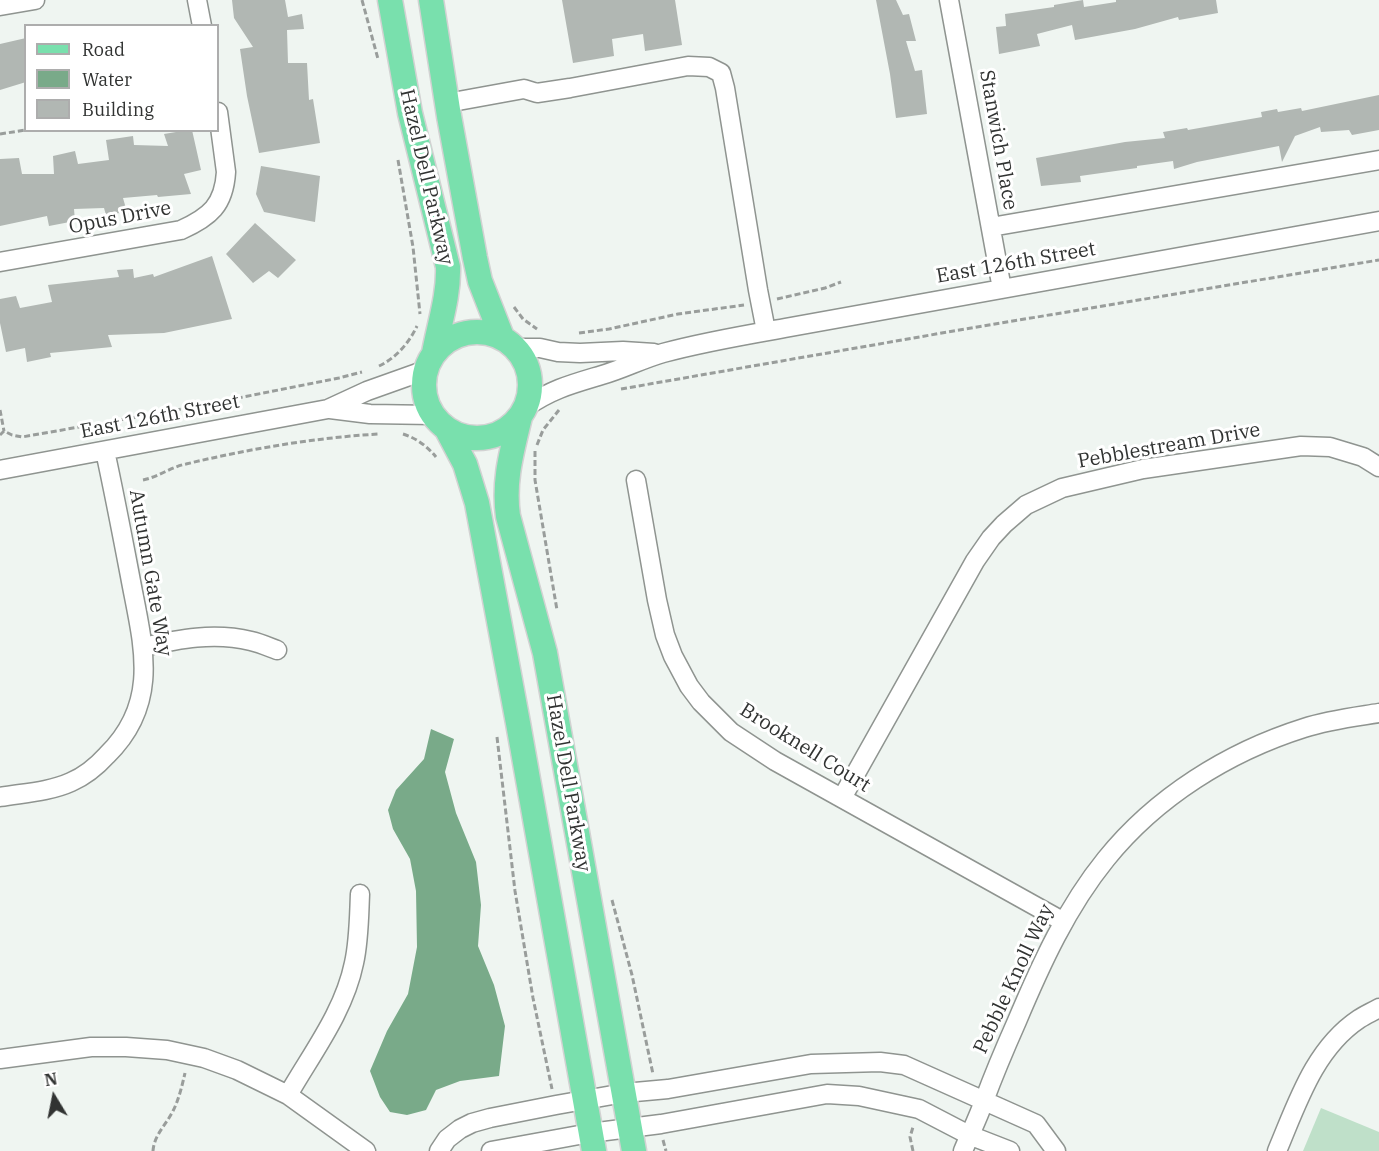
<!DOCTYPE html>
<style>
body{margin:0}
#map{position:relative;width:1379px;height:1151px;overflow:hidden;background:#eff5f1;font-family:"IBM Plex Serif",serif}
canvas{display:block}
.legend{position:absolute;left:24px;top:24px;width:195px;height:108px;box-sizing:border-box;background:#fff;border:2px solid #adadad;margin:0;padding:8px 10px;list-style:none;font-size:18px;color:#313332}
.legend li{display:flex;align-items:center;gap:12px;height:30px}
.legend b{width:30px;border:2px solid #adadad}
.north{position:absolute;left:24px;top:1067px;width:60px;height:60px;-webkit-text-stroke:4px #fff;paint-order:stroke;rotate:350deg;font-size:16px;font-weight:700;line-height:24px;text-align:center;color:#313332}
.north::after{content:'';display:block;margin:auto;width:21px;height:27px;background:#313332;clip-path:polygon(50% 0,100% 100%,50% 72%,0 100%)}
</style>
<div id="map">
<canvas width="1379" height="1151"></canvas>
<ul class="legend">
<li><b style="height:8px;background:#79e0ad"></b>Road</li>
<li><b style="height:16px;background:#79aa89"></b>Water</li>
<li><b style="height:16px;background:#b1b7b3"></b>Building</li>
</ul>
<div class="north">N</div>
</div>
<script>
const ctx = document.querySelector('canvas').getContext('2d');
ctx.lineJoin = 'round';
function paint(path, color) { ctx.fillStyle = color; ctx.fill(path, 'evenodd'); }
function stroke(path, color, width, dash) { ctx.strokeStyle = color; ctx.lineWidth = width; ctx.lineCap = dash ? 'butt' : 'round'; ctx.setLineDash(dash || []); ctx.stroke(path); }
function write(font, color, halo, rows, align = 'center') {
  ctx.font = font + ' "IBM Plex Serif",serif'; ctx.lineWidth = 6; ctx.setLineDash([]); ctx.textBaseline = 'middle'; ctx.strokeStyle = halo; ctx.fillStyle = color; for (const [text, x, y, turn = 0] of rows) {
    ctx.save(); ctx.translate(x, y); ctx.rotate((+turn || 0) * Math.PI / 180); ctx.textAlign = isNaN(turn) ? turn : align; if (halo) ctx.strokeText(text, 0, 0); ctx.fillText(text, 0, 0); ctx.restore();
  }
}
const green = new Path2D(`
 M1321,1108L1379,1132V1151H1303Z`);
const water = new Path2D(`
 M431,729L454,739L445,772L456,813L476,862L481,905L478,946L494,985L505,1026L499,1076L460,1081L436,1090L426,1110L407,1115L390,1112L380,1097L370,1071L387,1031L408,994L417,947L416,891L410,859L393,829L388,810L396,790L424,759Z`);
const building = new Path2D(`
 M232,0H285L288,17L302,14L304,29L287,30L288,63H307L309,100L313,99L320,143L259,153L247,96L240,49L253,47L234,18Z
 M562,0H675L682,45L645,51L643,34L612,39L614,56L573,63Z
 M876,0H896L903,15L909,14L916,41H906L915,71L922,70L927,114L896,118L890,74Z
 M1083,0L1084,7L1116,2V0H1216L1218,13L1179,20L1178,17L1135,29L1075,40L1072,25L1037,34L1040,46L999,54L996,27L1006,26L1005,14L1054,7V5Z
 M26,38V82L0,90V44Z
 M1379,95V130L1352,135L1349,130L1321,132L1320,127L1295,136L1282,162L1279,146L1197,162L1174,169L1173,161L1137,166V168L1080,176L1081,182L1041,186L1036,158L1125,142L1165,138L1163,132L1187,128L1188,130L1262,117L1261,112L1277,109L1278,112L1301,108L1302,111Z
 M188,130H192L201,170L184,174L191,194L158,197L157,195L123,198L127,212L106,215L104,208L74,209L75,221L49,226L47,216L0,226V159L19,158L22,174H54L53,156L75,151L78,164L109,160L106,140L133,136L134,145L168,146L164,134Z
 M261,166L320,176L315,222L264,212L256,194Z
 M255,223L296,260L278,278L269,271L253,283L226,254Z
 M212,256L232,319L164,333L108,335L112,347L50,353L51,357L27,362L25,348L6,352L0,323V299L16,296L20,308L52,302L48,285L119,277L117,270L133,269L134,278L153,274L154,277Z`);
const path = new Path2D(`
 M362,0L378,59
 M0,134L26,130
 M398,160L413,247L420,314
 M777,299L825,288L841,282
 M514,307L523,319L537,329
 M579,333L609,329L678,314L744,305
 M379,366C396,358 409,343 417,326
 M621,389L965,329L1379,260
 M0,410L4,431
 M403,434C416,438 427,446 436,457
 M0,435L4,431L12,435L22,437L193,407L339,378L362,372
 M537,445L543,430L559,410
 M535,451V480L557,610
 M143,480C158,477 171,467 186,464C249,449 313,438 378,434
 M497,737L515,891L533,998L552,1089
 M612,900L632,975L653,1074
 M663,1140L666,1151
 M153,1151C154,1135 166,1125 173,1111C179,1099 182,1086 185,1073
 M913,1151L910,1137L913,1127`);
const minor = new Path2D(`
 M197,0L202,26
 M949,0L1002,289
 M0,6L35,0
 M447,103L524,89L537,93L570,88L688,66L709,67L721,73L725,88L758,290L766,331
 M991,227L1379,160
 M0,262L181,230C210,217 224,205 226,172L218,112
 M517,348H540L558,352L580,353L623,351L654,353
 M526,407C552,389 572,384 602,375C623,369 642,359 663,353C703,342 745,335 785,328L1379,221
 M330,409L370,414L433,415
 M0,470L328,409L367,391L426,370
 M636,480L657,600L665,635L673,656L689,686L701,702L731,732L775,761L1064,922
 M143,647C179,639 214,632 251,641C260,643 269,647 277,650
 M0,797C23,793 49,792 71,782C85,776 97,766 107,755C162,701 142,642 130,576C122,534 114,492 105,451
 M842,798L975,561L991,538L1004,524L1026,505L1062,488L1143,469L1301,446L1330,447L1363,457L1379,467
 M0,1059L91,1047H126L167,1050L204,1058L237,1070L288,1095L366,1151
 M288,1095C312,1053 344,1012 354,963C359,941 359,917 360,894
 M439,1151L447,1139L460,1129L472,1123L490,1118L556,1105L624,1093L668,1089L811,1064L880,1062L904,1065L1036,1124L1056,1151
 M491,1151L590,1133L661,1124L827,1094L859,1096L919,1109L969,1135L1010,1151
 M963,1151C970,1134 978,1118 984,1101C994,1074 1005,1048 1017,1021C1041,964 1067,907 1106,859C1156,797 1228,752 1304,728C1328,720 1354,717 1379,713
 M1277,1151C1297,1104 1314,1049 1359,1019C1365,1015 1372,1012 1379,1008`);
const major = new Path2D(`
 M390,0L410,113L448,267C449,296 439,325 434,353
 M431,0L449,116L475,258L480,281L502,337
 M424 385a53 53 0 1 1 106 0a53 53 0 1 1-106 0Z
 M520,417C512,451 503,481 508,516L545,653L634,1151
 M446,428L465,464L477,503L518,723L594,1151`);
const streetNames = [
 ["Stanwich Place",998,140,80],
 ["Hazel Dell Parkway",426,177,77],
 ["Opus Drive",120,218,-11],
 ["East 126th Street",1016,263,-10],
 ["East 126th Street",160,417,-11],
 ["Pebblestream Drive",1169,446,-10],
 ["Autumn Gate Way",150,573,80],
 ["Brooknell Court",805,748,32],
 ["Hazel Dell Parkway",568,783,80],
 ["Pebble Knoll Way",1014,979,-65]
];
paint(green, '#bfe0c9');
paint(water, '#79aa89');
paint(building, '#b1b7b3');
stroke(minor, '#8f9490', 21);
stroke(major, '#d2d2d2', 27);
stroke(path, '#999d9b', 3, [6, 3]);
stroke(minor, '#fff', 18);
stroke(major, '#79e0ad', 24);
write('20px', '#313332', '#fff', streetNames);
</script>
